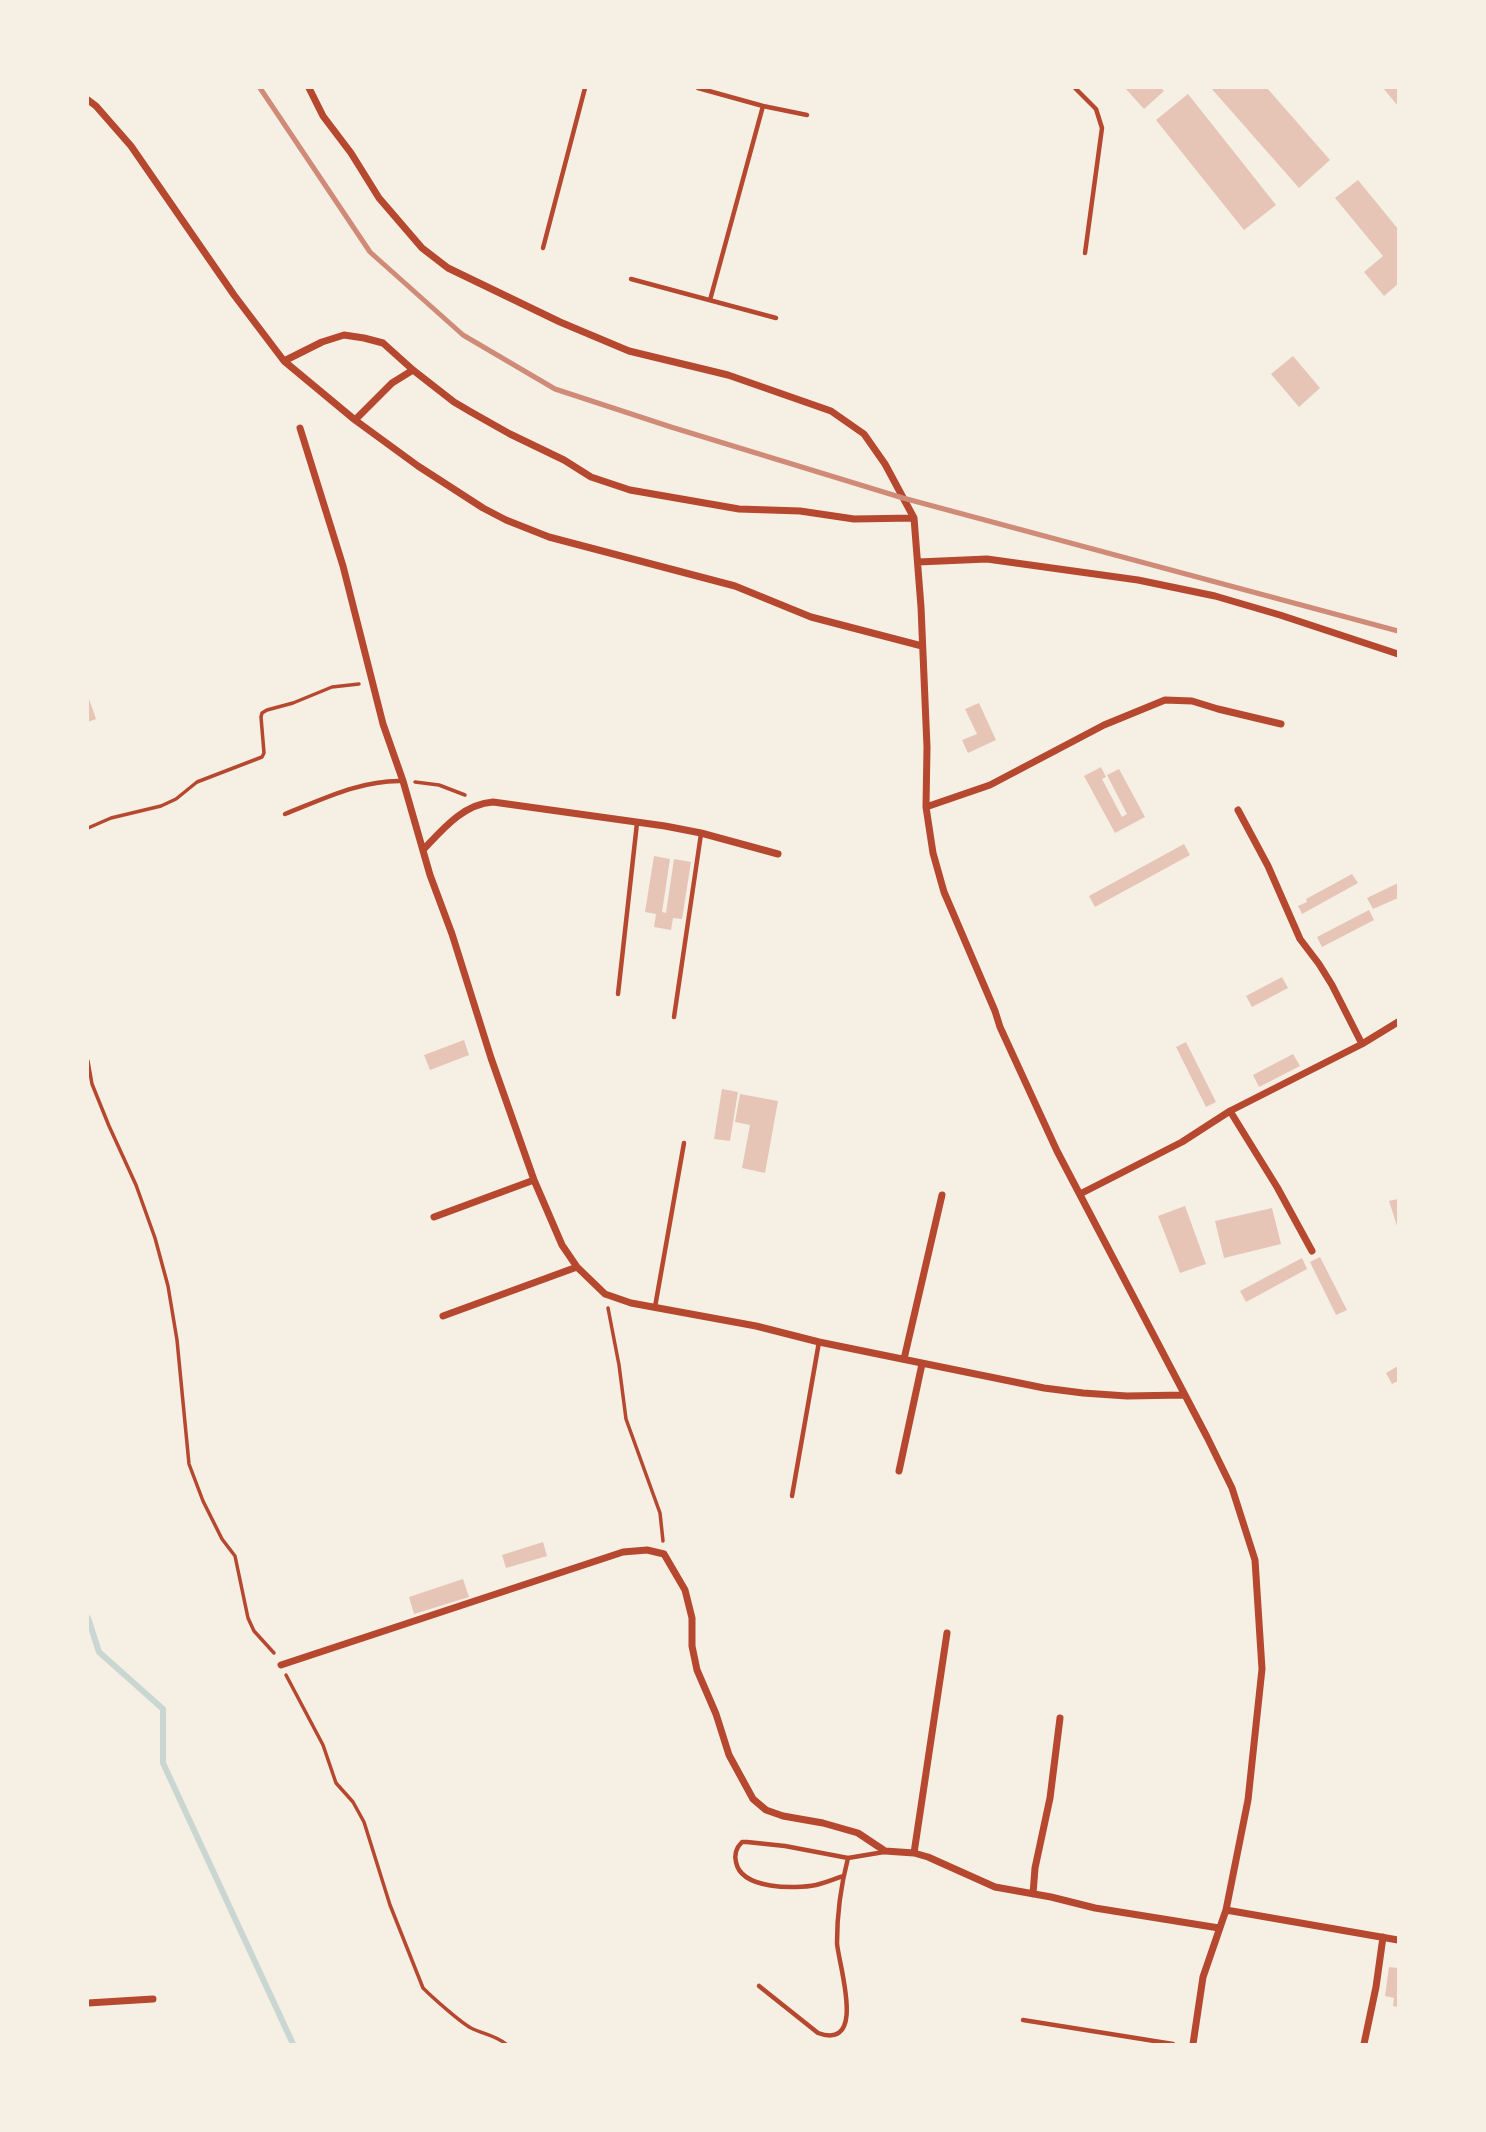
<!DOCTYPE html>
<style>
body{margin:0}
#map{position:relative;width:1486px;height:2132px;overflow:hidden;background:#f6efe4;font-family:Barlow,sans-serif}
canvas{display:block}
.frame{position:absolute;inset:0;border:89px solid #f6efe4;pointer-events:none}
</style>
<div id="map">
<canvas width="1486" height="2132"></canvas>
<div class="frame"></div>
</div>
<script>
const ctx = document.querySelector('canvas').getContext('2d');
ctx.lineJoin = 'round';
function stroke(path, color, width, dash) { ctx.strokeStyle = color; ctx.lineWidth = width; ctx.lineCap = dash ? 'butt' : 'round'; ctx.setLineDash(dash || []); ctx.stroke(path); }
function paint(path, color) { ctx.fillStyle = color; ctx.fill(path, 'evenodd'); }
const stream = new Path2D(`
 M88,1618L99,1652L163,1709V1763L293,2044`);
const building = new Path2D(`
 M1125,88H1161L1164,91L1144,109Z
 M1211,88H1267L1330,160L1299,188Z
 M1383,88H1398V106Z
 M1188,94L1276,205L1244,230L1156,120Z
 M1358,180L1398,229V284L1384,296L1364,272L1383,256L1335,198Z
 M1293,356L1320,388L1299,407L1271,374Z
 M88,696L96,719L88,722Z
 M979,703L996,740L968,753L962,740L977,734L965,709Z
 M1101,767L1106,777L1102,779L1122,817L1127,814L1107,775L1119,769L1145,817L1115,833L1084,776Z
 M1184,844L1190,855L1095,907L1089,896Z
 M654,856L670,859L662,912L666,913L674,859L691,862L682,919L673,918L671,930L654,927L656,914L645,912Z
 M1352,874L1358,883L1302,914L1298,906L1307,902L1306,899Z
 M1398,883V898L1373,909L1367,898Z
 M1369,910L1374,920L1322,947L1317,937Z
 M1282,977L1288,988L1252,1007L1246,996Z
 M464,1040L469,1055L430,1070L424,1055Z
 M1186,1042L1216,1102L1206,1107L1176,1047Z
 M1293,1054L1300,1066L1259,1087L1253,1075Z
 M722,1089L738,1092L730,1141L714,1139Z
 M740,1094L778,1101L765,1173L742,1168L750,1125L735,1122Z
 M1398,1199V1229L1389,1201Z
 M1185,1206L1206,1264L1180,1273L1158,1216Z
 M1272,1208L1281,1244L1224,1258L1215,1221Z
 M1320,1257L1347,1310L1336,1315L1310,1262Z
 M1302,1258L1307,1269L1246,1302L1240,1291Z
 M1398,1366V1381L1392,1384L1386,1373Z
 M543,1542L547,1556L506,1568L502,1555Z
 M463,1579L469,1597L414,1614L409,1597Z
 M1389,1967L1398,1968V2007L1393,2006L1394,1998L1385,1996Z`);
const path = new Path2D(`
 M415,782L439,785L465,795
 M88,828L111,818L161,806L176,799L197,782L262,757L264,753L261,717L262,713L267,710L293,703L332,687L359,684
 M88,1061L92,1084L109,1126L136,1185L155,1238L168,1286L177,1340L189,1464L203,1501L222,1539L235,1556L248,1618L254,1631L274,1653
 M608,1308L619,1365L626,1419L660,1513L663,1541
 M286,1675L323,1745L336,1783L353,1802L364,1822L390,1905L423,1988C432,1997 460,2022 471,2028C483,2034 495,2035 506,2044`);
const service = new Path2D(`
 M698,88L763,106L807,115
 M1075,88L1096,109L1102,128L1085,253
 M543,248L585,88
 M631,279L776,318
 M710,300L763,106
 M285,814C323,799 361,780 402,781
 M618,994L637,823
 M674,1017L701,834
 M655,1307L684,1143
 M792,1496L819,1342
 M843,1876C835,1879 825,1883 816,1885C796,1889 741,1890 736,1862C734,1854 736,1848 742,1842H747L785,1846L848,1858L884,1852
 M759,1986L818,2033C868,2051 838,1963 837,1943C837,1916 841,1885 848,1858
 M1023,2020L1173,2044`);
const minor = new Path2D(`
 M309,88L323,116L351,153L379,198L422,248L448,268L560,322L629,351L728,375L831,411L864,434L885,464L914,518L921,607L927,747L926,807L933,853L944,892L995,1011L1000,1027L1057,1151L1207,1437L1232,1488L1255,1560L1262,1669L1248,1800L1226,1910L1203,1977L1193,2044
 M88,100L96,106L131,146L234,295L284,361L355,420L418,466L483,508L506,520L549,537L735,586L811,617L922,646
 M284,361L322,342L344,335L364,338L383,343L413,370L454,402L471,412L510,434L564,460L591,477L630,490L739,509L800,511L854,519L914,518
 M355,420L392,383L413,370
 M300,428L343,566L383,724L403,781L430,875L452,934L491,1058L534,1180L562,1245L577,1267L605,1294L631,1303L756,1326L819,1342L1044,1388L1083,1393L1127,1396L1184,1395
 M918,562L987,559L1138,580L1215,596L1280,615L1398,654
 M926,807L990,785L1104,725L1165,700L1192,701L1218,709L1281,724
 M1238,810L1268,866L1300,939L1319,964L1332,985L1362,1044
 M423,850C442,830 463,804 493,802L665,826L701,833L778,854
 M1230,1111L1277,1187L1312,1251
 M1080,1194L1182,1142L1230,1111L1362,1044L1398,1022
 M434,1217L534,1180
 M443,1316L577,1267
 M904,1359L942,1195
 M899,1471L922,1364
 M281,1665L623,1552L647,1550L664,1554L685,1590L692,1618V1646L697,1670L716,1714L729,1755L753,1799L766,1810L783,1816L823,1823L858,1833L885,1851L914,1853L928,1857L995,1887L1051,1897L1095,1908L1219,1928
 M914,1853L947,1633
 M1033,1894L1035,1868L1050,1798L1060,1718
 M1226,1910L1398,1940
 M88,2003L153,1999
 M1364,2044L1376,1987L1383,1937`);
const rail = new Path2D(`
 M260,88L370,252L463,335L555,389L671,427L903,498L1398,631`);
stroke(stream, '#c9d6d2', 6);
paint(building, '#e6c5b7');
stroke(path, '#b5482f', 3.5);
stroke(service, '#b5482f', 4.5);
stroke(minor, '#b5482f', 7);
stroke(rail, '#cf8b77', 5);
</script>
